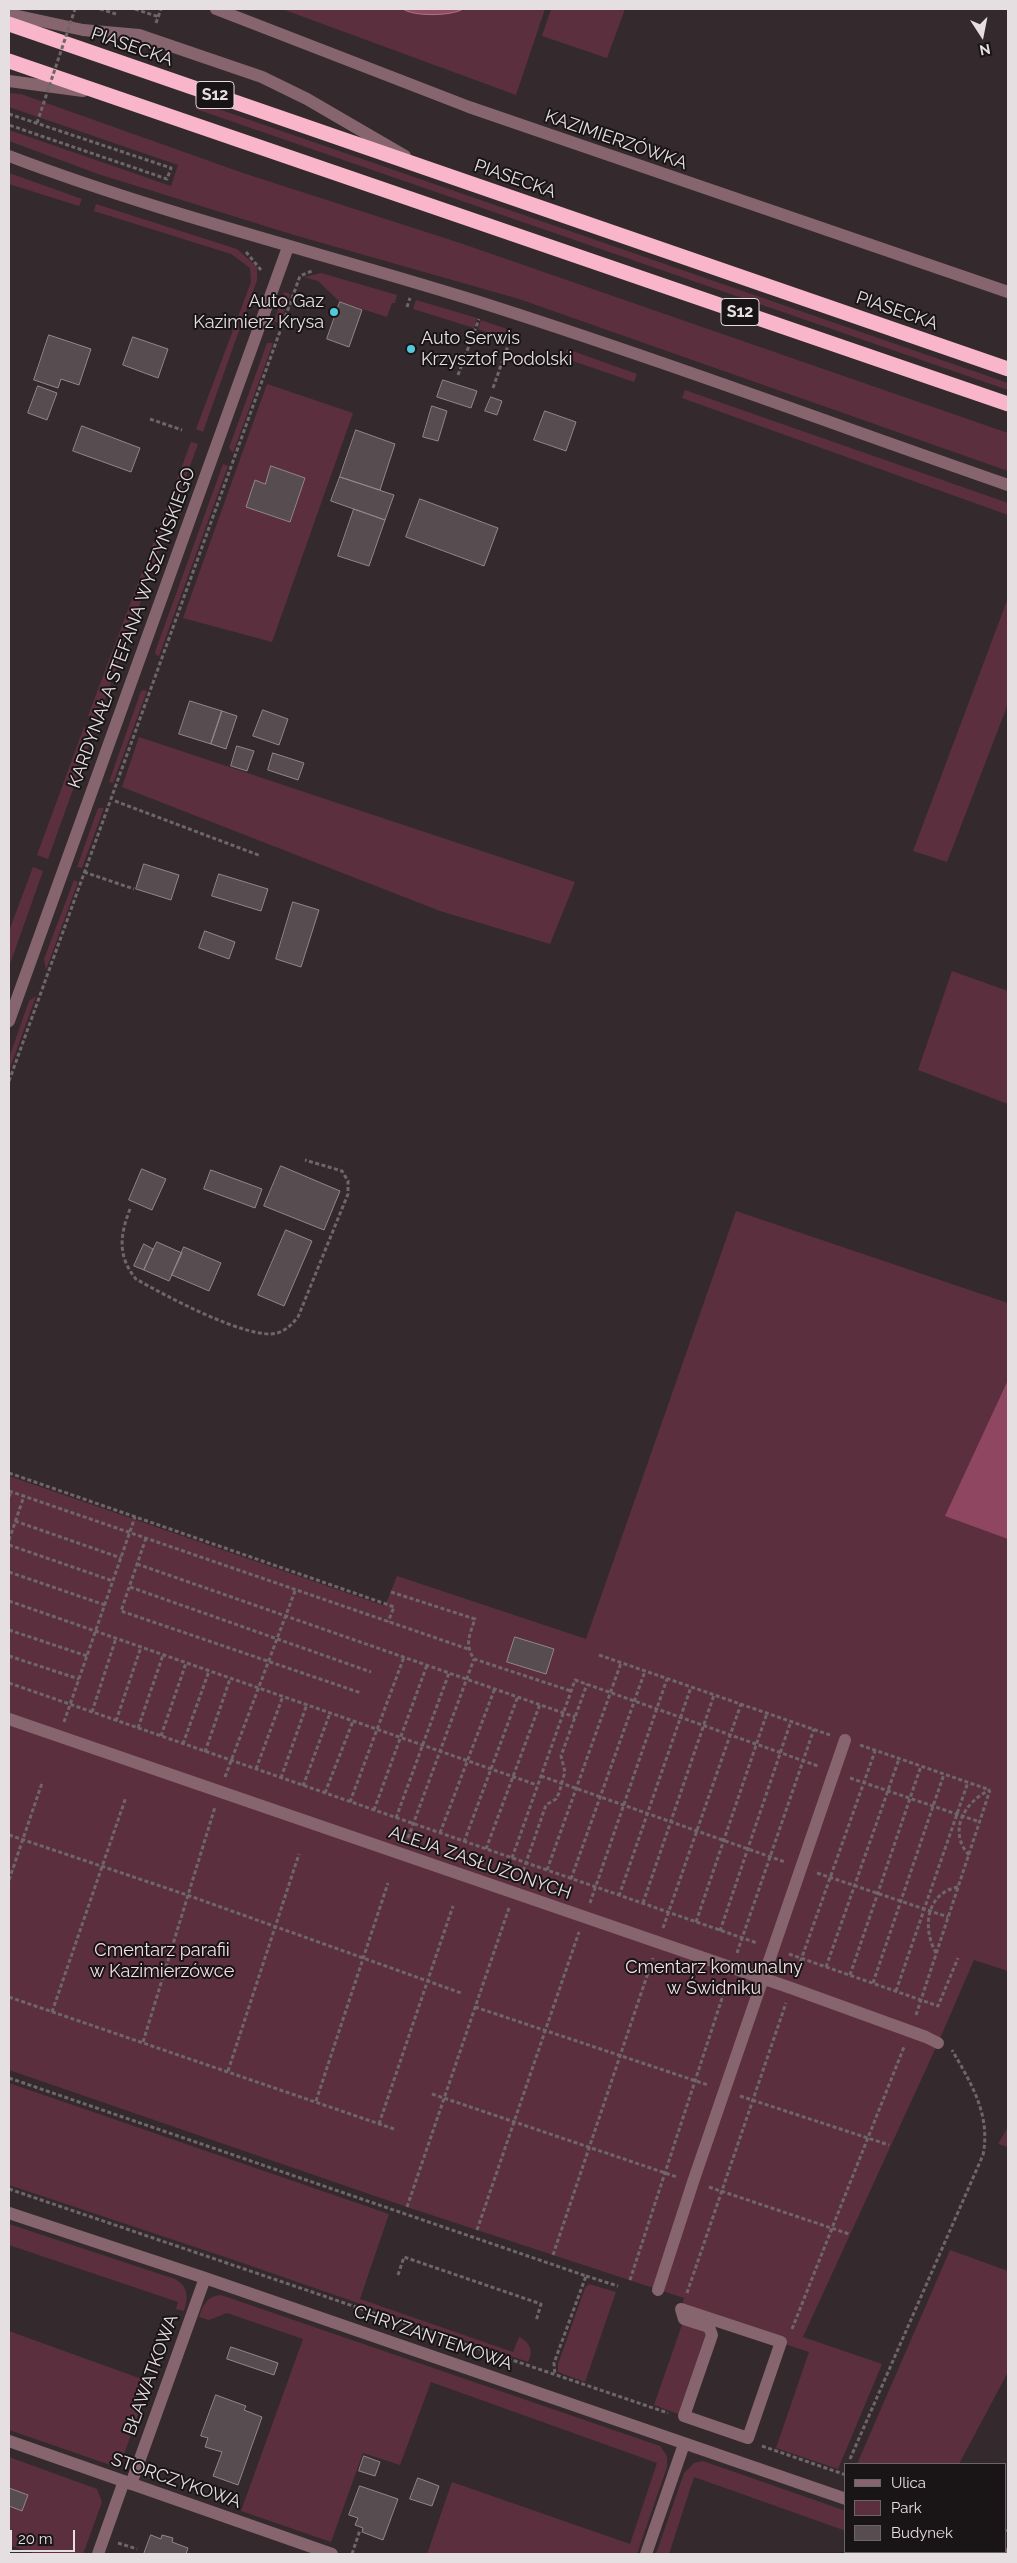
<!DOCTYPE html>
<meta charset="utf-8">
<style>
body{margin:0}
#map{position:relative;width:1017px;height:2563px;overflow:hidden;background:#342a2d;font-family:Raleway,sans-serif}
canvas{display:block}
.frame{position:absolute;inset:0;border:10px solid #e6dfe1;pointer-events:none}
.legend{position:absolute;left:844px;top:2463px;width:162px;height:90px;box-sizing:border-box;background:#191416;border:1px solid #6b6567;margin:0;padding:6px 9px;list-style:none;font-size:15px;color:#e6dfe1}
.legend li{display:flex;align-items:center;gap:10px;height:25px}
.legend b{width:25px;border:1px solid #6b6567}
.north{position:absolute;left:957px;top:10px;width:50px;height:50px;-webkit-text-stroke:4px #191416;paint-order:stroke;rotate:169deg;font-size:14px;font-weight:700;line-height:20px;text-align:center;color:#e6dfe1}
.north::after{content:'';display:block;margin:auto;width:18px;height:22px;background:#e6dfe1;clip-path:polygon(50% 0,100% 100%,50% 72%,0 100%)}
.scale{position:absolute;left:10px;top:2530px;width:65px;height:22px;box-sizing:border-box;border:2px solid #e6dfe1;border-top:0;padding-left:6px;font-size:15px;line-height:18px;white-space:nowrap;color:#e6dfe1;-webkit-text-stroke:4px #191416;paint-order:stroke}
</style>
<div id="map">
<canvas width="1017" height="2563"></canvas>
<div class="frame"></div>
<ul class="legend">
<li><b style="height:6px;background:#87656f"></b>Ulica</li>
<li><b style="height:14px;background:#5b2f3e"></b>Park</li>
<li><b style="height:14px;background:#574c4f"></b>Budynek</li>
</ul>
<div class="north">N</div>
<div class="scale">20 m</div>
</div>
<script>
const ctx = document.querySelector('canvas').getContext('2d');
ctx.lineJoin = 'round';
function paint(path, color) { ctx.fillStyle = color; ctx.fill(path, 'evenodd'); }
function stroke(path, color, width, dash) { ctx.strokeStyle = color; ctx.lineWidth = width; ctx.lineCap = dash ? 'butt' : 'round'; ctx.setLineDash(dash || []); ctx.stroke(path); }
function write(font, color, halo, rows, align = 'center') {
  ctx.font = font + ' Raleway,sans-serif'; ctx.lineWidth = 4; ctx.setLineDash([]); ctx.textBaseline = 'middle'; ctx.strokeStyle = halo; ctx.fillStyle = color; for (const [text, x, y, turn = 0] of rows) {
    ctx.save(); ctx.translate(x, y); ctx.rotate((+turn || 0) * Math.PI / 180); ctx.textAlign = isNaN(turn) ? turn : align; if (halo) ctx.strokeText(text, 0, 0); ctx.fillText(text, 0, 0); ctx.restore();
  }
}
const green = new Path2D(`
 M282,9H545L516,95Z
 M551,9H625L607,58L542,36Z
 M9,93L21,94L243,173L460,243L1008,433V471L519,299L294,235L98,174L9,141V130L171,186L178,165L9,107Z
 M198,102L1008,383V390L196,109Z
 M9,173L82,199L79,206L9,184Z
 M96,204L237,249L257,267V280L203,432L196,429L251,282L250,268L231,254L94,211Z
 M321,273L397,295L395,303H392L387,317L340,302L318,281L304,277Z
 M284,292L290,294L280,324L274,321Z
 M416,300L477,318L474,328L413,309Z
 M481,320L507,329L504,338L478,329Z
 M267,343H273L233,453L229,448Z
 M567,349L637,374L634,382L564,358Z
 M267,384L353,413L272,642L183,618Z
 M685,390L1008,503V515L682,398Z
 M191,442L198,444L98,719L88,716Z
 M223,464L228,466L159,656L156,655L155,652Z
 M1008,598V704L947,862L913,851Z
 M144,690L147,691L113,783L109,782L141,691Z
 M84,727L94,731L48,859L37,855Z
 M139,737L575,882L550,944L440,911L122,787Z
 M98,808H104L82,868L77,867Z
 M33,867L43,871L9,967V931Z
 M74,880L78,882L46,970L44,959Z
 M952,971L1008,991V1104L918,1070Z
 M36,996L9,1071V1058L29,1001Z
 M736,1211L1008,1303V1971L974,1960L938,2043L803,2337L882,2364L838,2469L776,2448L809,2352L681,2309L684,2298L407,2207L9,2070V1476L385,1606L397,1576L586,1639Z
 M9,2083L389,2214L360,2299L513,2352L519,2337C530,2342 534,2351 528,2362L234,2260L9,2185Z
 M1008,2127V2147L998,2144Z
 M9,2224L175,2279C189,2287 188,2298 184,2311L176,2309L178,2302L9,2245Z
 M950,2250L1008,2271V2372L959,2464H857Z
 M589,2284L616,2292L585,2382L558,2372V2364L585,2288Z
 M221,2295L660,2446L667,2456V2467L637,2554H427L452,2482L630,2544L657,2463L431,2382L400,2465L363,2453L331,2542L241,2511L303,2339L227,2313L209,2320L199,2317C203,2305 207,2296 221,2295Z
 M684,2319L709,2327L684,2416L654,2405Z
 M9,2331L150,2382L119,2468L9,2430Z
 M9,2457L97,2489L102,2502L83,2554H36L9,2545Z
 M703,2461L846,2511V2531L694,2477L669,2554H656L684,2473L694,2463Z
 M904,2552H952V2554H911Z`);
const forest = new Path2D(`
 M1008,1380V1539L945,1516Z`);
const water = new Path2D(`
 M403,9H463C452,16 414,17 403,9Z`);
const building = new Path2D(`
 M340,302L362,310L349,347L327,339Z
 M49,335L91,349L79,385L61,379L58,388L34,380Z
 M133,337L168,349L158,378L123,365Z
 M443,380L477,391L471,408L437,397Z
 M38,386L57,393L47,420L28,413Z
 M491,397L502,401L497,415L485,411Z
 M432,406L447,411L438,441L423,437Z
 M545,411L576,422L566,451L534,440Z
 M82,426L140,448L131,472L73,451Z
 M356,430L395,444L380,490L340,477Z
 M271,466L305,478L290,522L246,507L255,480L265,484Z
 M340,477L394,495L385,520L331,501Z
 M420,499L498,528L484,566L406,537Z
 M354,509L385,520L369,566L338,556Z
 M190,701L222,711L211,744L179,734Z
 M263,710L288,719L279,745L253,736Z
 M222,711L237,716L226,749L211,744Z
 M237,746L254,751L247,771L231,766Z
 M273,753L304,763L298,780L268,770Z
 M144,864L179,875L171,900L136,889Z
 M219,874L268,889L261,911L212,896Z
 M293,902L319,910L301,967L276,959Z
 M205,931L235,942L229,959L199,948Z
 M281,1166L340,1191L324,1230L264,1206Z
 M142,1169L166,1179L152,1210L129,1200Z
 M211,1170L262,1189L255,1208L204,1189Z
 M286,1230L312,1241L284,1306L258,1295Z
 M157,1242L182,1253L169,1281L144,1270Z
 M144,1244L153,1249L144,1270L134,1266Z
 M184,1247L221,1263L209,1291L172,1275Z
 M515,1637L554,1649L546,1674L507,1662Z
 M231,2347L278,2363L274,2375L227,2359Z
 M216,2395L246,2406L244,2410L262,2417L238,2485L213,2476L222,2452L205,2447L208,2438L201,2436Z
 M364,2456L380,2462L375,2476L359,2471Z
 M418,2478L439,2486L432,2506L410,2499Z
 M360,2486L398,2499L383,2540L362,2532L363,2528L355,2525L358,2518L349,2515Z
 M9,2488L28,2495L22,2511L9,2506Z
 M151,2535L161,2539L162,2535L173,2538L172,2542L188,2548L186,2554H144Z`);
const path = new Path2D(`
 M100,9L116,14
 M135,9L159,17
 M156,23L161,9
 M9,114L171,168L167,179L9,125
 M246,252L261,270
 M407,307L410,298
 M458,375L479,319
 M493,388L510,340
 M150,419L182,430
 M115,801L261,856
 M84,872L134,889
 M9,1081L300,276L312,271
 M130,1209C120,1235 117,1256 136,1279C162,1294 249,1341 277,1333C287,1330 292,1324 298,1317L348,1194V1181L342,1171L305,1160
 M9,1473L386,1604L394,1607L388,1622
 M9,1491L468,1649
 M9,1497L11,1491
 M15,1521L121,1558
 M146,1538L121,1611L361,1693
 M9,1540L24,1496
 M9,1545L113,1581
 M137,1564L575,1717
 M9,1572L105,1605
 M130,1587L371,1672
 M391,1592L475,1619C470,1634 464,1644 474,1659L571,1691
 M9,1601L537,1785
 M9,1630L87,1656
 M599,1655L830,1735
 M9,1656L79,1679
 M9,1683L757,1943
 M92,1712L116,1638
 M116,1721L141,1647
 M64,1722L135,1517
 M138,1728L163,1655
 M161,1736L186,1663
 M183,1744L209,1671
 M860,1745L990,1790
 M205,1752L230,1679
 M256,1769L283,1696
 M541,1776L785,1862
 M225,1777L295,1591
 M281,1778L307,1704
 M850,1778L980,1822
 M303,1786L330,1713
 M325,1793L353,1721
 M350,1802L404,1657
 M374,1810L427,1665
 M396,1818L449,1673
 M440,1833L495,1688
 M9,1835L187,1895L461,1993
 M408,1838L474,1659
 M464,1842L518,1696
 M486,1849L540,1704
 M969,1855C947,1831 965,1801 990,1790
 M512,1858L575,1680L818,1766
 M547,1870L621,1663
 M817,1873L948,1917
 M521,1877L546,1805L556,1799L559,1793L565,1772L561,1756L587,1684
 M571,1879L645,1671
 M9,1880L42,1783
 M619,1896L691,1687
 M590,1903L667,1679
 M643,1903L714,1695
 M696,1922L767,1713
 M663,1928L741,1704
 M720,1931L791,1721
 M737,1953L814,1729
 M936,1953C922,1928 926,1893 958,1887
 M789,1954L938,2006L958,1958
 M826,1967L899,1759
 M796,1974L875,1751
 M850,1975L921,1766
 M873,1983L944,1774
 M896,1991L968,1782
 M9,1997L394,2129
 M475,2007L708,2085
 M52,2012L126,1797
 M916,2015L990,1790
 M143,2042L215,1807
 M228,2071L299,1854
 M9,2078L586,2276L554,2363L555,2375
 M432,2094L677,2177
 M740,2096L889,2145
 M316,2101L388,1883
 M379,2124L453,1906
 M709,2187L849,2234
 M9,2189L668,2413
 M407,2207L509,1908
 M477,2230L579,1932
 M553,2255L653,1958
 M398,2275L404,2257L541,2304L536,2321
 M586,2276L618,2286
 M630,2280L727,1983
 M687,2293L786,2003
 M792,2329L904,2047
 M762,2446L846,2475
 M850,2459L983,2155C991,2115 971,2083 952,2050
 M1006,2530L1008,2531
 M118,2543L137,2549
 M352,2554L360,2530`);
const minor = new Path2D(`
 M216,9L469,107L1008,292
 M9,14L83,30L139,35L262,77L307,99L405,156
 M9,81L83,91
 M9,156C161,214 319,252 473,300C653,357 830,423 1008,485
 M9,1021L288,247
 M9,1719L791,1988L926,2037L938,2043
 M9,2213L205,2278L846,2499
 M658,2290L693,2182L845,1740
 M681,2309L781,2342L748,2438L684,2416L712,2335L709,2327L684,2319Z
 M9,2441L332,2554
 M131,2484L205,2278
 M997,2552L1005,2554
 M98,2554L124,2481
 M646,2554L684,2444`);
const highway = new Path2D(`
 M9,24L1008,369
 M9,61L1008,404`);
const pathBridge = new Path2D(`
 M37,123L75,9`);
const markers = [
 [334,312,5,"#53cadc"],
 [411,349,5,"#53cadc"]
];
const shields = [
 [215,95,38],
 [740,312,38]
];
const shieldNames = [
 ["S12",215,95],
 ["S12",740,312]
];
const streetNames = [
 ["PIASECKA",132,47,19],
 ["KAZIMIERZÓWKA",616,140,19],
 ["PIASECKA",515,179,19],
 ["PIASECKA",897,311,19],
 ["KARDYNAŁA STEFANA WYSZYŃSKIEGO",132,628,-70],
 ["ALEJA ZASŁUŻONYCH",480,1863,19],
 ["CHRYZANTEMOWA",433,2338,19],
 ["BŁAWATKOWA",151,2375,-70],
 ["STORCZYKOWA",176,2481,19]
];
const poiNames = [
 ["Auto Gaz",324,302],
 ["Kazimierz Krysa",324,323],
 ["Auto Serwis",421,339,"left"],
 ["Krzysztof Podolski",421,360,"left"]
];
const parkNames = [
 ["Cmentarz parafii",162,1951],
 ["w Kazimierzówce",162,1972],
 ["Cmentarz komunalny",714,1968],
 ["w Świdniku",714,1989]
];
paint(green, '#5b2f3e');
paint(forest, '#8f4660');
paint(water, '#924963');
stroke(water, '#ab7689', 1);
paint(building, '#574c4f');
stroke(building, '#92868a', 1);
stroke(path, '#6f6669', 3, [4, 2.5]);
stroke(minor, '#87656f', 12);
stroke(highway, '#f9b6cb', 15);
stroke(pathBridge, '#6f6669', 3, [4, 2.5]);
for (const [x, y, r, color] of markers) { const dot = new Path2D(); dot.arc(x, y, r, 0, 2 * Math.PI); ctx.fillStyle = color; ctx.fill(dot); stroke(dot, '#191416', 2); }
for (const [x, y, w] of shields) { const box = new Path2D(); box.roundRect(x - w / 2, y - 13.5, w, 27, 4); ctx.fillStyle = '#191416'; ctx.fill(box); stroke(box, '#e6dfe1', 1); }
write('bold 16px', '#e6dfe1', null, shieldNames);
write('18px', '#e6dfe1', '#191416', streetNames);
write('18px', '#e6dfe1', '#191416', poiNames, 'right');
write('18px', '#f4dee4', '#191416', parkNames);
</script>
